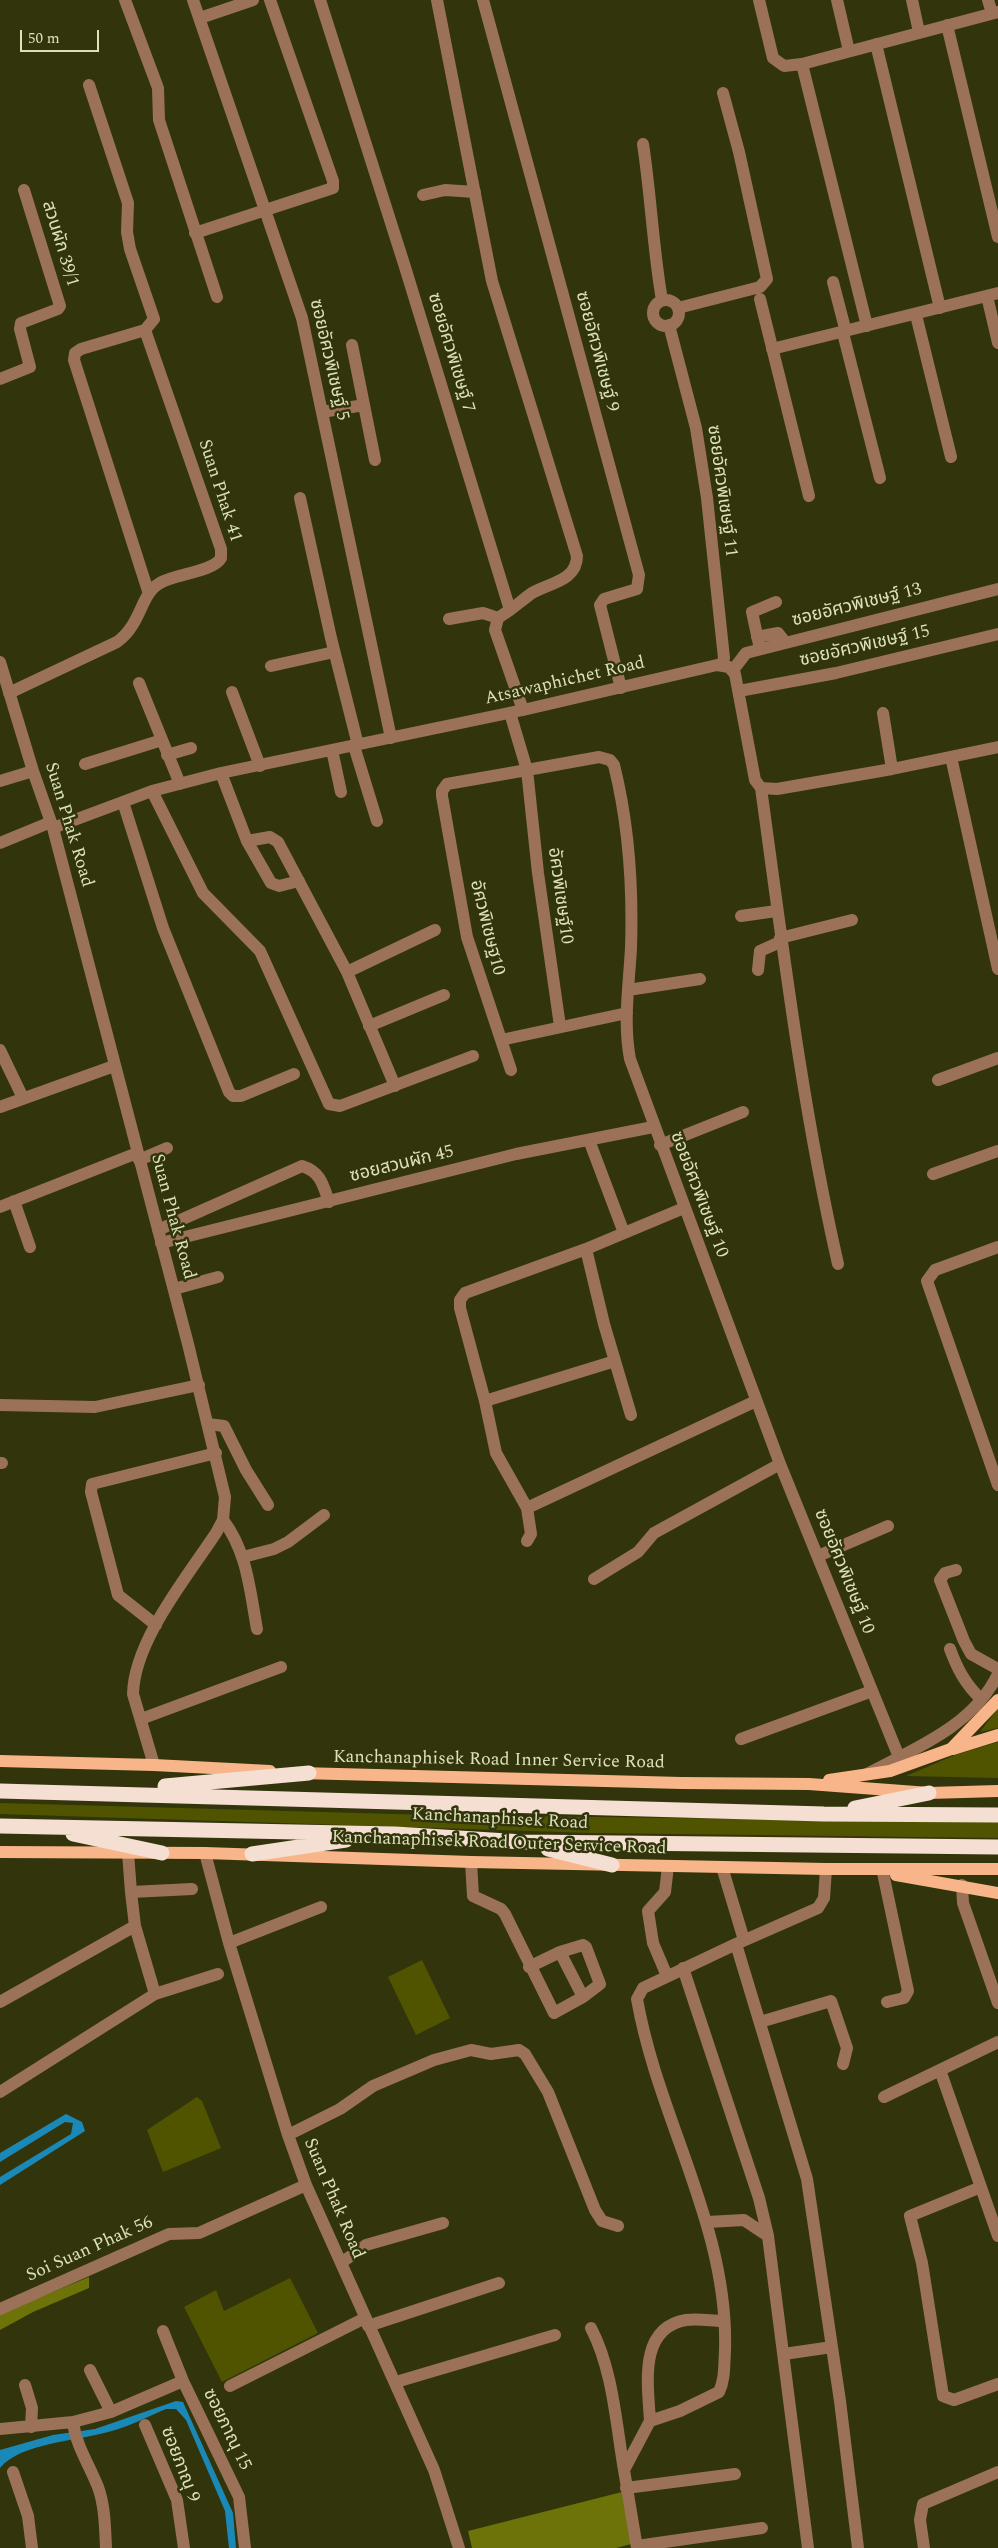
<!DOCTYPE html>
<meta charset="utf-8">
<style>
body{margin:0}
#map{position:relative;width:998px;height:2548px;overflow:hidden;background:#32350b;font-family:Spectral,serif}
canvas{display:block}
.scale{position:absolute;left:20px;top:30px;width:79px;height:22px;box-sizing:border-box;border:2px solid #dde1bb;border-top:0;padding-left:6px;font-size:15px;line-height:18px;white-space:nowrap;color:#dde1bb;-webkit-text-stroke:4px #32350b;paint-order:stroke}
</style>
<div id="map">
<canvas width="998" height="2548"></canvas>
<div class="scale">50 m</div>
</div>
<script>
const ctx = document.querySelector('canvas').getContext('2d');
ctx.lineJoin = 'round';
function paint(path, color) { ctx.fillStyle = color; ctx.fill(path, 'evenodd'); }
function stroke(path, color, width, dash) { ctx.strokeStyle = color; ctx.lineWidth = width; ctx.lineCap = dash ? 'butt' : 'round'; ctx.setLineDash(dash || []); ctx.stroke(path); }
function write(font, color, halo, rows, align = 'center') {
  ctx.font = font + ' Spectral,"Noto Sans Thai",serif'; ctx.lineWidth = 5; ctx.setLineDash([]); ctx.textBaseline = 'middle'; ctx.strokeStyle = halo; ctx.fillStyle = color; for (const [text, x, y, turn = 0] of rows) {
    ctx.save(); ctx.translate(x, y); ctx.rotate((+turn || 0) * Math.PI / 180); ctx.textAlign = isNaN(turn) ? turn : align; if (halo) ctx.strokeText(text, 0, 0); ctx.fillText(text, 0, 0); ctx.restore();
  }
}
const green = new Path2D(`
 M998,1708V1728L980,1732Z
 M998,1742V1778L906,1776L955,1755Z
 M0,1803L430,1815L998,1822V1838L592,1833L0,1814Z
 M422,1960L450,2018L416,2035L388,1977Z
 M197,2097L202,2101L221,2148L163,2172L147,2130Z
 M290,2278L318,2333L222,2382L184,2307L216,2290L224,2311Z`);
const forest = new Path2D(`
 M89,2277V2288L33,2312L0,2330V2314Z
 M622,2492L635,2543L616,2548H472L468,2531Z`);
const water = new Path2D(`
 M66,2114L82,2122L85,2131L0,2185V2177L71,2134L73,2123L65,2122L0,2162V2153Z
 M176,2401L183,2402L233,2513L236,2548H229L225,2511L186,2420L176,2409H166C147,2417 128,2427 108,2432C77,2441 20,2443 0,2468V2450L53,2435L95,2429Z`);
const minor = new Path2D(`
 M125,0L158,88L159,120L217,297
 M193,0L302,318L391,738
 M320,0L405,267L510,610L498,618L495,630L523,710
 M437,0L492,281L577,556C577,581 549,583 532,593C525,598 518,604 510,610
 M483,0L639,575L637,589L604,599L600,605L621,688
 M759,0L773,58L784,66L802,64L998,12
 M837,0L849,51
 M912,0L919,32
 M988,0L992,13
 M200,18L253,0
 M947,25L998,237
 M876,44L940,308
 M802,64L867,326
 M89,85L128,203L127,232L130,249L154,319L145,330L81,349L75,353L74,360L148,591
 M643,144C651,196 653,249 662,300
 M423,195L445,190L475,192
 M195,233L333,188V181L270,0
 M833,282L846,332
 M987,296L998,343
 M760,299L809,496
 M653 313a13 13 0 1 1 26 0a13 13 0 1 1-26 0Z
 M678,308L760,287L767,279L739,152L723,93
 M916,315L951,457
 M669,325L696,428L707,498L724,658L722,665
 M843,333L880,478
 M352,345L375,460
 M772,349L998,293
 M0,379L30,367L20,329L21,323L58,309L60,306L24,190
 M322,412L364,405
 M300,498L331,638L358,745
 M449,619L483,613L498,618
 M757,637L778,633L785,642
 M760,649L752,612L776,602
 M0,662L33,771L53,828L188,1344L225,1497L223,1520L216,1533C187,1577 134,1641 133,1694L154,1765
 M271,666L334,652
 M733,670L746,653L998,589
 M139,683L180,784
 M739,691L836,673L998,634
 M232,692L260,766
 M9,693L117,642C142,624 140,594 160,583C175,574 213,572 221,558V549L145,330
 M510,713L527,770L599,757L610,760L614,765C629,825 633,887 631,948C629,985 623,1022 630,1059L780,1464L899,1757
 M883,713L892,769
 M354,746L377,821
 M332,750L341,792
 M167,755L191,748
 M951,757L998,969
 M85,764L162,740
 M221,773L247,841L270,837L278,842L347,972L395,1086
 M0,781L33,771
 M761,788C783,948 802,1106 838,1264
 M152,791L203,893L260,951L329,1104L340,1106L473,1056
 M123,802L163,928L229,1092L233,1096H241L294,1074
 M53,828L152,791L221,773L523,710L717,665L729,667L735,674L755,780L761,788L777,789L892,769L998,747
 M247,841L271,883L279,886L299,881
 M0,843L51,822
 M741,916L776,911
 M780,938L852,920
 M758,970L760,951L780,942
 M347,972L435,930
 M628,990L700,979
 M369,1026L444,995
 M501,1040L627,1013
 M0,1050L23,1098
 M511,1070L467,937L442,796V791L447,784L527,770L538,873L560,1026
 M938,1080L998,1058
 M0,1107L114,1066
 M589,1140L624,1233
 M660,1145L743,1112
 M139,1160L167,1148
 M933,1174L998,1151
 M14,1201L30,1247
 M0,1207L137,1153
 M158,1230L302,1166C321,1172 323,1185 329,1202
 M161,1243L516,1154L653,1127
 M998,1247L935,1270L927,1281L998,1485
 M586,1249L604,1324L631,1415
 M174,1289L218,1277
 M485,1401L615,1361
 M0,1405L95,1407L199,1385
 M208,1424L224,1426L246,1470L268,1505
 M0,1463H2
 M527,1508L756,1401
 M223,1520C247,1551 250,1591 257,1629
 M527,1541L531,1534L527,1508L496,1453L485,1401L460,1308V1300L465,1293L586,1249L684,1208
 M818,1556L888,1526
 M243,1557L274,1549L288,1542L324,1515
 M956,1570L945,1573L940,1580L964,1641L971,1654L998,1669
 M594,1579L638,1552L654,1533L780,1464
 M156,1625L118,1595L91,1492L92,1484L216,1453
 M950,1649C957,1668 965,1684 981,1699
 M141,1719L281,1667
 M741,1739L872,1691
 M867,1774C916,1748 973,1726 998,1674
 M128,1853L131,1892L192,1889
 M205,1853L229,1943L288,2135L306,2185L434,2470L459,2548
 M471,1862L473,1896L501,1909L505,1914L554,2013L583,1997L600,1984L586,1947L583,1945L560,1952L529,1967
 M722,1867L744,1940
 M883,1873L908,1991L904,1998L887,2002
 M962,1885L963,1903L998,2003
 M131,1892L135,1926L155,1994
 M229,1943L321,1907
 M736,1944L807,2179L840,2401L858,2548
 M560,1952L583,1997
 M683,1968L759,2198L768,2236L808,2548
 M667,1976L653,1943L648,1911L665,1892L668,1866
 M0,2002L135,1926
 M760,2022L831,2001L847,2048L843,2064
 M940,2070L998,2236
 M0,2092L155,1994L218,1974
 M884,2097L998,2042
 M288,2135L340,2109L373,2086L434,2060L471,2050L491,2054L519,2050L525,2054L548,2092L595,2210L602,2221L618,2226
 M981,2187L910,2216L922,2263L943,2396L954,2400L998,2384
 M707,2222L744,2220L768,2236
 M341,2263L366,2245L443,2223
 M0,2309L169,2234L199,2233L306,2185
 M368,2326L499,2283
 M591,2328C613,2370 616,2424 624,2470
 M163,2331L183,2381L239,2497L245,2548
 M784,2354L832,2347
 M90,2370L111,2412
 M396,2382L555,2335
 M25,2385L32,2408L31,2427
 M230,2386L365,2318
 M650,2421C648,2385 638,2328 686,2320C698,2318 712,2321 724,2321
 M73,2422C76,2446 89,2464 98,2487C105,2506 105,2528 106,2548
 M145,2425L177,2500L184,2548
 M0,2429L73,2422L111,2412L183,2381
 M13,2472L28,2516L32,2548
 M626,2488L735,2474
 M637,2546L762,2528
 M637,2548L624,2470L650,2421L680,2411L719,2392C725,2379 724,2366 725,2351C729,2227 658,2119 637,1999L643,1988L736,1944L818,1908L824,1898L826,1869
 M924,2548L920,2520L923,2504L998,2472`);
const major = new Path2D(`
 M953,1749L998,1735
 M0,1761L154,1765L270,1771
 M300,1773L681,1783L809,1784L929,1793L998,1791
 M829,1780L890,1771L951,1749L998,1700
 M0,1852L205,1853L471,1862L826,1869H998
 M896,1875L998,1893`);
const highway = new Path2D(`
 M165,1786L309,1773
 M0,1791L824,1814L998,1815
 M855,1808L929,1793
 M0,1826L395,1834L523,1842L998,1847
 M73,1834L162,1853
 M548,1849L612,1865
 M252,1854L346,1840`);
const streetNames = [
 ["สวนผัก 39/1",59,244,73],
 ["ซอยอัศวพิเชษฐ์ 9",596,352,75],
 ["ซอยอัศวพิเชษฐ์ 7",450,353,73],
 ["ซอยอัศวพิเชษฐ์ 5",328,360,77],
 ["Suan Phak 41",219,491,72],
 ["ซอยอัศวพิเชษฐ์ 11",721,491,82],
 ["ซอยอัศวพิเชษฐ์ 13",857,606,-14],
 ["ซอยอัศวพิเชษฐ์ 15",865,647,-13],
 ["Atsawaphichet Road",565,682,-13],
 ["Suan Phak Road",68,825,73],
 ["อัศวพิเชษฐ์10",559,896,82],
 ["อัศวพิเชษฐ10",486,928,76],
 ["ซอยสวนผัก 45",402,1165,-14],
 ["ซอยอัศวพิเชษฐ์ 10",698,1195,69],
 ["Suan Phak Road",172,1217,75],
 ["ซอยอัศวพิเชษฐ์ 10",843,1572,68],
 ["Kanchanaphisek Road Inner Service Road",499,1761,1],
 ["Kanchanaphisek Road",500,1820,3],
 ["Kanchanaphisek Road Outer Service Road",499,1844,2],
 ["Suan Phak Road",333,2199,67],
 ["Soi Suan Phak 56",90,2250,-24],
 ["ซอยภาณุ 15",226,2430,64],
 ["ซอยภาณุ 9",179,2465,69]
];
paint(green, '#505400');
paint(forest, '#6d7209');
paint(water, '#1b89b7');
stroke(minor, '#9b7258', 12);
stroke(major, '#f9b58a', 12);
stroke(highway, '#f4dfd2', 15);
write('18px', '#dde1bb', '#32350b', streetNames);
</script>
